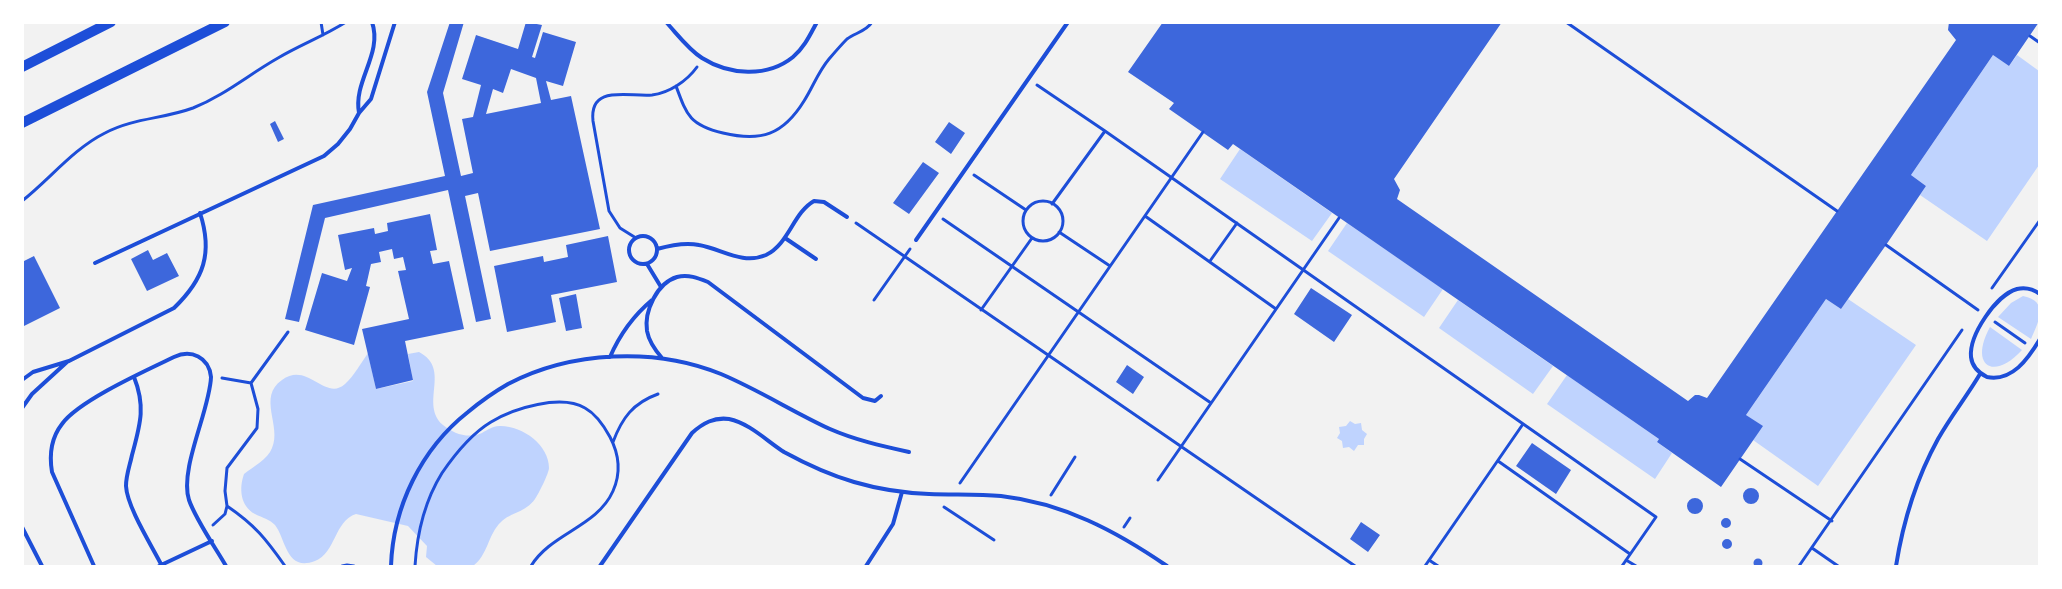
<!DOCTYPE html>
<style>
body{margin:0}
#map{position:relative;width:2062px;height:589px;overflow:hidden;background:#f2f2f2;font-family:"Open Sans",sans-serif}
canvas{display:block}
.frame{position:absolute;inset:0;border:24px solid #fff;pointer-events:none}
</style>
<div id="map">
<canvas width="2062" height="589"></canvas>
<div class="frame"></div>
</div>
<script>
const ctx = document.querySelector('canvas').getContext('2d');
ctx.lineJoin = 'round';
function paint(path, color) { ctx.fillStyle = color; ctx.fill(path, 'evenodd'); }
function stroke(path, color, width, dash) { ctx.strokeStyle = color; ctx.lineWidth = width; ctx.lineCap = dash ? 'butt' : 'round'; ctx.setLineDash(dash || []); ctx.stroke(path); }
const water = new Path2D(`
 M1993,55L2009,66L2017,55L2039,71V165L1987,241L1920,195L1926,186L1911,175Z
 M1240,149L1332,213L1312,241L1220,179Z
 M1347,223L1443,289L1424,317L1328,251Z
 M2023,296C2050,301 2038,323 2031,339L1998,317L2011,303Z
 M1826,299L1841,309L1848,299L1916,345L1818,486L1753,440L1762,426L1746,415Z
 M1458,300L1553,366L1533,394L1439,328Z
 M1990,327L2022,350C1993,382 1969,365 1990,327Z
 M419,352C452,369 419,404 443,425C454,434 468,439 482,433C487,430 493,426 499,426C522,425 549,445 549,468C549,473 538,495 535,499C525,513 511,512 501,522C488,534 488,555 473,566H437L426,557L427,546L408,526L356,514C334,521 336,553 315,561C286,572 286,539 275,525C269,519 263,518 255,514C240,506 239,488 244,474C253,467 268,459 272,448C282,426 257,397 282,380C308,361 325,402 345,384C354,376 361,363 368,353L376,389L413,381L408,354Z
 M1567,375L1659,439L1657,442L1672,453L1655,479L1547,404Z
 M1350,421L1355,424L1361,423L1362,430L1367,434L1364,439V445H1358L1354,451L1349,447L1343,448L1342,441L1337,438L1340,433L1339,427L1346,426Z`);
const building = new Path2D(`
 M450,22H464L443,93L461,176L473,173L462,119L473,117L481,85L462,79L476,35L518,49L526,22L542,25L532,57L535,58L543,32L576,42L563,86L546,81L551,100L571,96L600,229L490,251L478,193L465,196L491,319L476,322L448,190L325,218L299,322L285,319L313,205L445,176L427,92ZM511,69L536,78L541,103L486,114L493,89L503,93Z
 M1163,22H1502L1394,179L1400,190L1397,199L1688,401L1695,395H1699L1707,398L1956,40L1948,30L1949,22H2039L2009,66L1993,55L1911,175L1926,186L1886,245L1841,309L1826,299L1746,415L1763,426L1721,487L1657,442L1659,439L1233,144L1228,150L1169,109L1174,103L1128,72Z
 M275,121L284,139L278,142L270,124Z
 M949,122L965,133L951,154L935,142Z
 M923,162L939,173L909,214L893,203Z
 M430,214L437,250L430,251L433,264L449,261L464,329L405,341L413,380L376,389L362,329L409,319L398,271L406,270L403,257L394,259L392,249L379,252L381,262L371,264L366,286L370,287L354,345L305,330L322,273L347,281L352,268L345,270L338,235L374,228L375,234L388,231L387,223Z
 M608,236L617,282L551,295L556,322L507,332L494,266L543,256L544,262L568,257L566,245Z
 M148,250L153,260L167,253L179,276L147,291L131,259Z
 M34,256L60,308L22,327V262Z
 M1311,288L1352,315L1334,342L1294,314Z
 M576,294L582,328L566,331L559,298Z
 M1127,365L1144,377L1133,394L1116,382Z
 M1532,443L1571,470L1556,494L1516,466Z
 M1743 496a8 8 0 1 1 16 0a8 8 0 1 1-16 0Z
 M1687 506a8 8 0 1 1 16 0a8 8 0 1 1-16 0Z
 M1721 523a5 5 0 1 1 10 0a5 5 0 1 1-10 0Z
 M1361,522L1380,535L1368,552L1350,539Z
 M1722 544a5 5 0 1 1 10 0a5 5 0 1 1-10 0Z
 M1753.5 563a4.5 4.5 0 1 1 9 0a4.5 4.5 0 1 1-9 0Z`);
const path = new Path2D(`
 M321,22L323,35
 M1566,22L1837,211
 M2030,36L2040,43
 M1037,85L1105,131L1656,517L1622,566
 M676,86C687,116 690,125 723,133C761,142 783,135 804,101C813,87 818,72 829,59C835,52 841,45 847,39C855,33 867,31 872,22
 M974,175L1026,210
 M22,201C50,179 73,149 105,133C133,118 163,119 193,108C225,95 248,75 278,58C300,45 324,36 346,22
 M1023 221a20 20 0 1 1 40 0a20 20 0 1 1-40 0Z
 M1052,204L1105,131
 M1145,216L1276,309
 M943,219L1211,403
 M856,223L1355,566
 M1059,232L1110,266
 M636,238L620,228L609,211L593,121C589,84 628,97 652,95C669,93 687,81 697,67
 M1886,245L1978,310
 M1210,261L1237,223
 M1992,288L2040,220
 M874,300L910,249
 M981,310L1032,238
 M1995,322L2025,343
 M251,383L288,332
 M613,442C622,418 633,403 658,394
 M1740,459L1832,521
 M1498,461L1630,554
 M1158,480L1339,218
 M960,483L1203,132
 M1051,495L1075,457
 M227,506C255,525 266,539 285,566
 M944,507L994,540
 M213,525L225,514L227,506L225,491L227,468L257,428L258,409L251,383L222,378
 M1124,527L1130,518
 M1812,548L1838,566
 M1429,560L1438,566
 M1626,560L1636,566
 M342,566L347,565L354,566
 M415,566C417,533 424,502 442,473C455,454 471,434 491,422C514,408 561,394 585,408C596,414 604,426 610,437C619,454 621,473 613,491C597,527 551,533 531,566
 M1425,566L1523,424
 M1799,566L1962,330`);
const service = new Path2D(`
 M666,22C678,35 688,49 702,58C729,75 767,78 793,57C804,48 810,35 817,22
 M359,113C353,81 383,54 372,22
 M629 250a14 14 0 1 1 28 0a14 14 0 1 1-28 0Z
 M785,238L816,259
 M916,240L1068,22
 M657,249C671,245 685,242 699,245C722,249 742,265 766,255C789,244 793,213 814,201L824,202L847,217
 M95,263L324,156L338,144L350,129L359,113L371,99L395,22
 M647,264L661,287
 M2040,294C2033,289 2025,287 2017,289C1996,295 1969,335 1971,357C1972,366 1979,373 1987,377C2012,382 2028,359 2040,339
 M610,357C620,334 633,316 652,300
 M662,358C655,350 649,342 647,331C644,311 657,283 677,277C688,274 698,278 708,282L863,398L875,401L881,396
 M134,377C146,407 140,425 132,455C130,465 126,475 126,486C127,507 152,546 162,566
 M22,380L33,372L69,361L174,308C204,279 213,253 200,213
 M22,408L32,394L67,362
 M22,527L42,566
 M94,566L52,472C49,454 51,438 62,424C78,401 147,370 174,357C191,349 209,357 211,377C210,410 179,469 189,500C196,520 215,547 226,566
 M159,566L212,541
 M391,566C393,507 421,449 468,412C480,402 494,392 508,384C571,351 655,347 721,374C759,390 793,412 830,429C855,440 882,446 909,452
 M600,566L692,433C703,423 714,417 729,419C749,423 767,441 784,452C806,464 830,475 854,482C878,489 903,493 929,494C953,495 977,494 1001,496C1063,503 1116,531 1167,566
 M866,566L893,524L902,492
 M1896,566C1903,522 1916,479 1938,439C1951,416 1967,396 1980,374`);
const secondary = new Path2D(`
 M22,67L111,22
 M22,123L225,22`);
paint(water, '#bfd3fe');
paint(building, '#3d67dc');
stroke(path, '#1d4ed8', 3);
stroke(service, '#1d4ed8', 4);
stroke(secondary, '#1d4ed8', 10);
</script>
